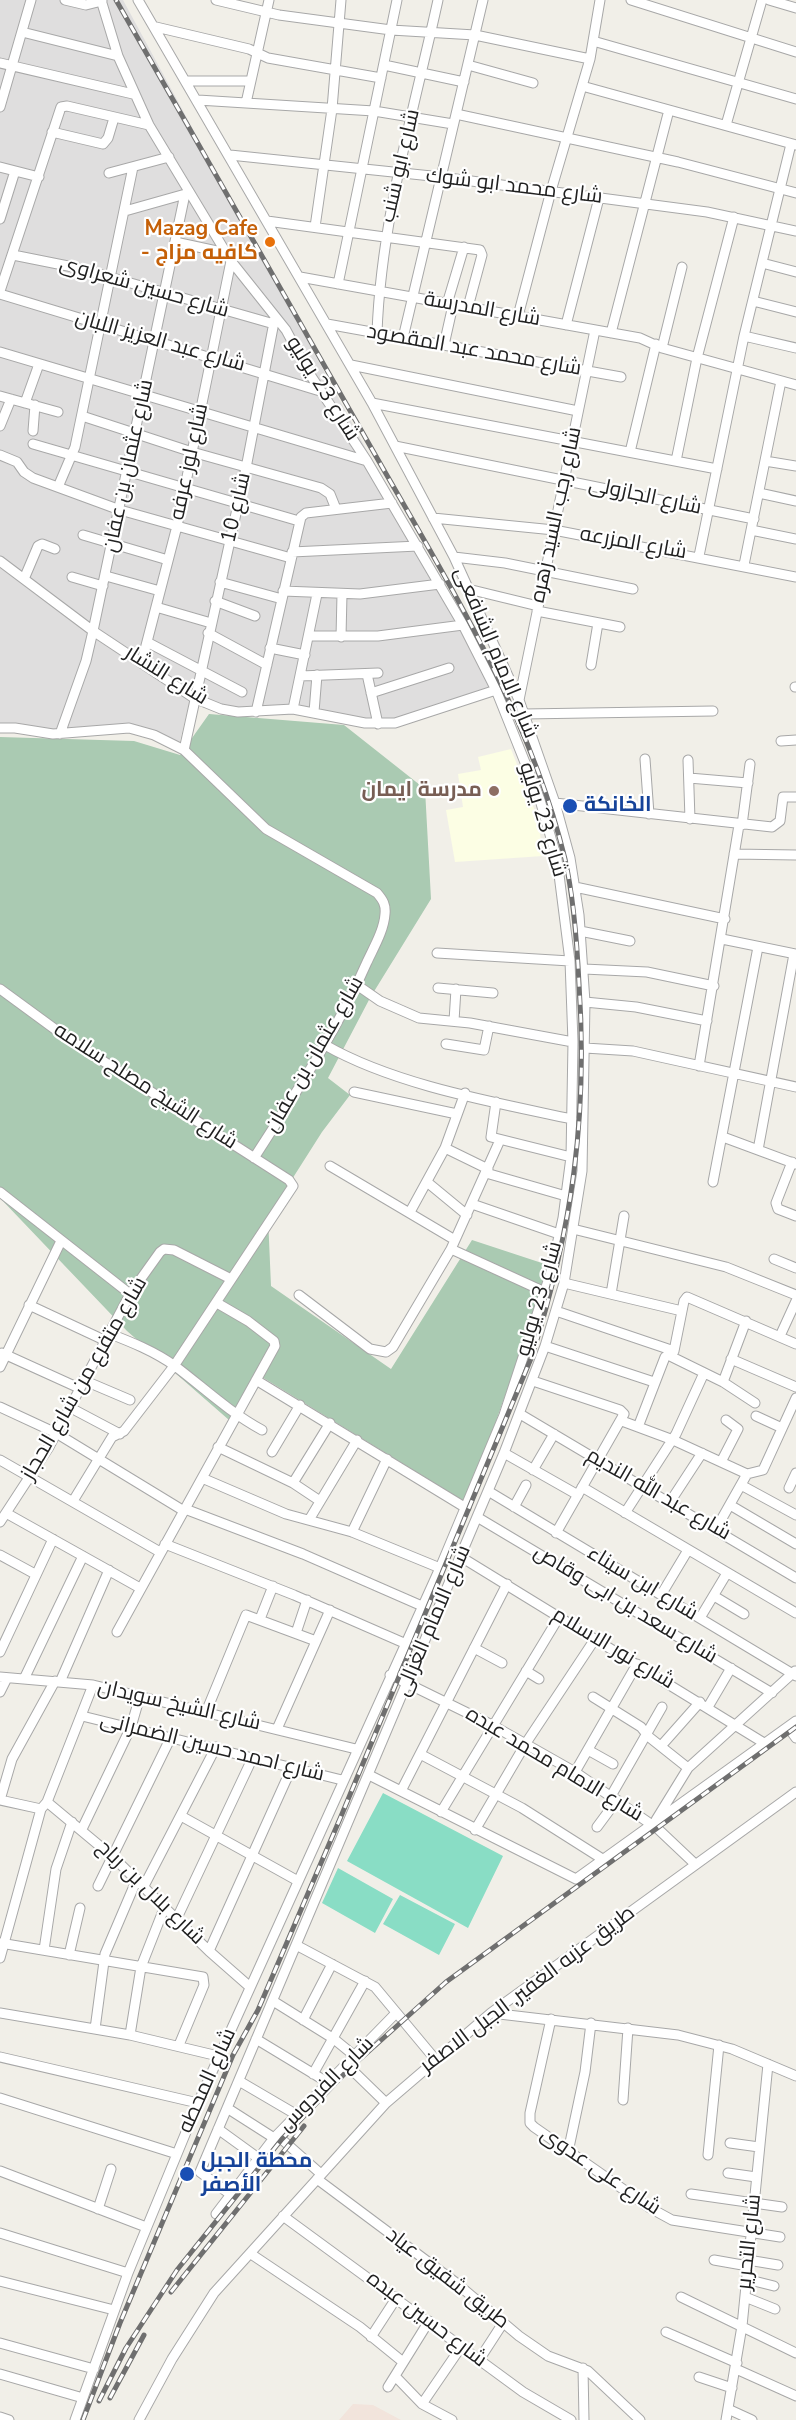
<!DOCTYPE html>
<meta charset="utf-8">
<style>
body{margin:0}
canvas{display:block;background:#f1efe8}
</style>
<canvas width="796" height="2420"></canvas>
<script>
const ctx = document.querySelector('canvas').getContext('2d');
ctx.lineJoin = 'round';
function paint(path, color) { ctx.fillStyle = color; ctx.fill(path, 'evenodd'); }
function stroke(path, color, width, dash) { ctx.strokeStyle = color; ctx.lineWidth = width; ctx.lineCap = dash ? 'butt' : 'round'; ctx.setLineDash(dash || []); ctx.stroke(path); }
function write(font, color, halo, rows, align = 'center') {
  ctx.font = font + ' "Nunito Sans",Cairo,sans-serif'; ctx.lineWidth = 4.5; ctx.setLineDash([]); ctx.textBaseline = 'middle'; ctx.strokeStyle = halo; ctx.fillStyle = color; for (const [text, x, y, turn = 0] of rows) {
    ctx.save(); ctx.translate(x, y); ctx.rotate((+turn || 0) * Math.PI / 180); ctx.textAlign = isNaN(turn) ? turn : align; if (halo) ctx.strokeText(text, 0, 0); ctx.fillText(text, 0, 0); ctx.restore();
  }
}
const residential = new Path2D(`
 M0,0H123L497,691L400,725L294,715L239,716L190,699L179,745L143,729L59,730L0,726Z`);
const education = new Path2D(`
 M511,749L538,819L543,856L455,862L446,810L463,807L458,774L481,770L478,757Z`);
const military = new Path2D(`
 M353,2404L373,2405L401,2420H339Z`);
const cemetery = new Path2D(`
 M209,714L344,725L425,789L431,899L370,998L328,1078L350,1095L322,1132L268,1217L271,1286L391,1369L472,1240L551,1266L467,1503L257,1374L229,1420L127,1331L0,1198V737L134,741L180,755Z`);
const pitch = new Path2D(`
 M383,1793L503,1856L468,1928L347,1861Z
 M338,1868L393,1899L375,1933L322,1903Z
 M400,1895L455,1924L439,1955L383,1924Z`);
const minor = new Path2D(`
 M65,0L86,5L102,1
 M138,0L372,403L454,557L519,700L555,803L570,858L579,915L585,1002L582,1171L564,1283L545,1346L504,1453L200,2172L230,2194
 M216,0L279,15L391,30L475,35L590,59
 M631,0L796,52
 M769,0L796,8
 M156,27L249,49L268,58L381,78
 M22,32L118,56
 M593,41L796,99
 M0,63L133,94
 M384,65L464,82
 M468,65L533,83
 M187,81H251
 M582,86L796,145
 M198,100L374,111L453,124
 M246,103L269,0
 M0,107L31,0
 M456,114L678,162L796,193
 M726,125L762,0
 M52,132L103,144L108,138L114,118
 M230,155L441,177L707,212L796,231
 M0,167L39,177
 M109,173L169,157
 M125,211L189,193
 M0,219L15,171
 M267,221L480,250L482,255L468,307
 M315,227L332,109L341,0
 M175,242L226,253
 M13,255L78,268L274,324
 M762,263L796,272
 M300,277L640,338L662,348L796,385
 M338,284L397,0
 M0,291L61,107L67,106L149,125
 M0,294L320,391
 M753,301L796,312
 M447,304L464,247
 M518,316L551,191L590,59L600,0
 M327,324L621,377
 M566,325L599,198
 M377,333C381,220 414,110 438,0
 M611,333L669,110
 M744,336L796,348
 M403,338L483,0
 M444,345L453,305
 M662,348L682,267
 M0,352L367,461
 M351,365L578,411
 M0,396L58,412
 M25,403L39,364
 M372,403L717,469
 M82,416L192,452L321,488L330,494L336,509
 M0,426L11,399
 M33,431L35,405
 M33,444L299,521
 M395,446L754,519
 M630,452L656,344
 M0,455L17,462L24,472L33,478L120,510L291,558
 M676,461L697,358L734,217
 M765,461L796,466
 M58,487L75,447L133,167
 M759,493L796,501
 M433,518L554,530L796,577
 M751,530L796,539
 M83,535L168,560
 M292,552L418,546
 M699,556L744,336L791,144
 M454,557L505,563L633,589
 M0,561L93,631L194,698L221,709L238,712L293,709L365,723H395L496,690
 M744,565L781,381
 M106,576L160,591
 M72,577L103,586
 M24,579L38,546L42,544L55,549
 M220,582L282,599
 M468,589L538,606
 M283,591L360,594L440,584
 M215,601L255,616
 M156,607L211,623
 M537,611L620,627
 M208,633L267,665
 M310,636H378L463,625
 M341,637L342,594
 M147,642L242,692
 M270,648L305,655
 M142,661L177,526L231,261
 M591,665L598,623
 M367,674L378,724
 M300,676L378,673
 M795,687H796
 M371,693L449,668
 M519,700L595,330
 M293,709L317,594
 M256,712L301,517L306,513L392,503
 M314,712L317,675
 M524,714L713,711
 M0,728H15L53,734L129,728L154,735L184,750L266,829L377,893C383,900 386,905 385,914C384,930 374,947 367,962C337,1031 295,1094 254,1158
 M60,734L86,661L93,631L185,194
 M781,741L796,740
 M184,750L246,468L275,317
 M645,759L649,814
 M688,760L690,819
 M689,778L748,783
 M555,803L772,827L780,821L783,797H796
 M742,825L750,764
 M734,854L796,855
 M575,887L725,919
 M580,931L630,941
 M722,939L796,954
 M437,953L570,961
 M584,969L647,972L714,986
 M357,985L380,1001L419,1018L470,1023L573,1042
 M438,988L493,993
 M0,989L67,1038L289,1180L293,1186L174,1366L124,1431L112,1437L73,1501
 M585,1002L636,1007L707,1021
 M454,1021L456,989
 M446,1044L484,1050L489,1026
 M325,1045C395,1085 493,1102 572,1119
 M585,1048L633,1051L796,1087
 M699,1066L739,825
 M354,1092L457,1114
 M496,1102L491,1137L571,1157
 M723,1137L796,1164
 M445,1148L488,1169
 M758,1150L794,954
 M792,1162L776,1203L778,1209L796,1216
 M330,1166L455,1240
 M486,1173L566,1196
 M427,1182L467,1215
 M713,1182L758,947
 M0,1192L130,1294
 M472,1204L559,1234
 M410,1212L445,1148L465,1093
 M573,1229L726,1267L796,1295
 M451,1249L545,1292
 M774,1259L796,1268
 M564,1283L682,1311
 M611,1294L624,1216
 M299,1295L370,1349L386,1352L393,1347L451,1249L500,1140
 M29,1305L104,1340
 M556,1311L674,1351
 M108,1333C131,1342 154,1351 175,1366C204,1388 229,1412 262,1430
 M780,1336L796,1301
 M545,1346L654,1382
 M2,1353L79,1388
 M668,1355L723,1382L755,1403
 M731,1359L796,1387
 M0,1367L61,1241
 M83,1380L130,1400
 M256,1380L466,1508
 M533,1381L620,1410L624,1414L556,1533
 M723,1382L746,1321
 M0,1407L56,1433L184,1511
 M69,1407L120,1434
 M520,1414L796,1578
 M756,1416L782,1428
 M622,1421L673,1440L747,1474
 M638,1427L665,1357L674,1351L684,1301L687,1297L796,1344
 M218,1447L293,1483L320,1501
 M272,1452L300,1405
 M504,1453L578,1495
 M0,1460L160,1552
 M721,1462L738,1429L726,1420
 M533,1470L554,1434
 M747,1474L763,1470L796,1398
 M202,1478L286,1514L352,1532L440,1568
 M293,1483L330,1423
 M741,1485L796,1515
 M582,1487L796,1613
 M789,1488L796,1473
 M488,1491L796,1676
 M670,1502L702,1453
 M730,1505L796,1544
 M514,1507L526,1485
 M185,1509L303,1554L422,1606
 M6,1513L140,1588
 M625,1513L676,1434L704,1373
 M477,1517L772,1693
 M309,1520L357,1440
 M0,1522L49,1447L130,1294L160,1252L164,1249L174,1250L231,1279
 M716,1529L747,1474
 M352,1532L387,1459
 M165,1544L294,1595L404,1643
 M0,1555L35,1574
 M461,1557L764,1743
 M661,1595L688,1550
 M714,1596L744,1614
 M700,1618L727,1573
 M260,1619L273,1586
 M117,1632L275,1346L274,1341L248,1321L217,1303
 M296,1633L307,1600
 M474,1648L502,1663
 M0,1652L53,1539
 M526,1671L539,1679
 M390,1675L492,1725L575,1772L658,1829L695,1864
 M0,1677L93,1685L356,1749
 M24,1679L83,1556
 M60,1682L109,1570
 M0,1692L7,1678
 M593,1697L641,1727L649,1737L688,1768L656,1820
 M708,1707L731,1668
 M206,1712L246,1615L316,1641
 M82,1716L342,1780
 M788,1727L796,1738
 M277,1729L330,1610
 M661,1746L700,1702
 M588,1750L613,1764
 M420,1754L522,1808L604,1860
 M688,1768L795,1671
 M575,1772L637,1664
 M369,1775L576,1879L796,1721
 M401,1791L507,1584
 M611,1796L662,1707
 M0,1800L12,1759L55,1681
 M0,1800L41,1809
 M47,1802L113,1857L209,1951L250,1987
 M441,1812L559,1617
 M181,1816L298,1881
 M597,1827L617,1800
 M82,1829L131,1727L140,1696
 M475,1830L526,1743L595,1639
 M98,1886L171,1737
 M144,1886L216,1747
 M177,1918L253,1757
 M0,1943L203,1977L204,1985L179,2045
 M296,1945L375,1987L435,2059
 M44,1950L56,1869L72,1822
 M209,1951L292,1767
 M69,1955L80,1908
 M0,1958L41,1809L47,1802L93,1685
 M273,2001L334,2039L356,2057
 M0,2013L130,2035L218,2056
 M491,2013L678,2035L732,2049L796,2076
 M551,2019L530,2113V2123L534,2127L650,2208L672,2220L780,2237
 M303,2020L332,1964
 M95,2029L105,1954L137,1879
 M130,2035L141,1967L165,1906
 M256,2039L327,2082
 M0,2057L198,2103
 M350,2062V2068L386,2103
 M313,2074L365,1981
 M239,2081L297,2115
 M0,2098L177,2154
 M623,2100L628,2028
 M227,2108L274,2138
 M218,2129L258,2158
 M278,2136L321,2174
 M730,2143L759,2147
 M568,2152L585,2072L591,2023
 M708,2155L719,2045
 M0,2171L146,2227
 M728,2173L756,2177
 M317,2179L455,2282L519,2336L548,2356L588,2371L640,2420
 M691,2194L782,2207
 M98,2209L111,2169
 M216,2214L274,2138L396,2013
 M283,2216L523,2392L571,2420
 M0,2233L128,2273
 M251,2254L360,2327L403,2362
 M714,2260L748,2266
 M748,2260L778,2265
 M746,2279L774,2286
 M0,2281L114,2310
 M681,2297L796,2353
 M745,2297L775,2309
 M666,2332L737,2363
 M371,2337L397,2297
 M0,2343L94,2369
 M479,2360L503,2323
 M583,2368L584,2420
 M736,2369L796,2396
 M0,2374L83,2398
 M395,2376L422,2404L452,2420
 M699,2377L732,2388
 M388,2387L429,2321
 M422,2404L461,2347
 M728,2409L752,2420
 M0,2417L9,2420
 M75,2420L128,2273L198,2103L440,1568L504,1415L551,1272L563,1218L571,1157L573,1042L570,961L557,859L540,800L496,690L463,625L367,461L309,373L286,330L231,261L149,125L118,56L101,0
 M139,2420L172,2359L214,2293L386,2103L491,2013L796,1792
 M726,2420L742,2326L768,2064`);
const rail = new Path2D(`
 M171,2292L304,2126
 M110,2398L144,2335
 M99,2401L126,2348L177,2270L282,2139L350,2068L446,1982L796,1727
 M83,2420L120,2323L233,2055L258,2010L342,1814L532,1356C572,1228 588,1118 579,984C577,942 574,899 565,859C529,711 447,581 373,451C287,300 202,150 116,0`);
const markers = [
 [270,242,6,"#e8710a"],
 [494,791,6,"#8d6e63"],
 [570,806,8,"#1a4fb4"],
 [187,2174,8,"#1a4fb4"]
];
const streetNames = [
 ["شارع ابو شنب",401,166,-77],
 ["شارع محمد ابو شوك",514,187,7],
 ["شارع حسين شعراوى",144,288,16],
 ["شارع المدرسة",482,310,10],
 ["شارع عبد العزيز اللبان",160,342,16],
 ["شارع محمد عبد المقصود",474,351,10],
 ["شارع 23 يوليو",322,389,58],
 ["شارع لوز عرفه",190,462,-78],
 ["شارع عثمان بن عفان",129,466,-78],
 ["شارع الجازولى",645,497,12],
 ["شارع 10",237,508,-77],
 ["شارع رجب السيد زهره",557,515,-78],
 ["شارع المزرعه",633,544,10],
 ["شارع الامام الشافعى",495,653,67],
 ["شارع النشار",166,676,32],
 ["شارع 23 يوليو",542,820,73],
 ["شارع عثمان بن عفان",315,1055,-60],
 ["شارع الشيخ مصلح سلامه",145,1087,33],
 ["شارع 23 يوليو",540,1299,-74],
 ["شارع متفرع من شارع الحجاز",85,1379,-60],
 ["شارع عبد الله النديم",658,1495,30],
 ["شارع ابن سيناء",642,1584,31],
 ["شارع سعد بن ابى وقاص",625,1605,31],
 ["شارع الامام الغزالى",434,1621,-67],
 ["شارع نور الاسلام",613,1649,31],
 ["شارع الشيخ سويدان",179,1706,13],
 ["شارع احمد حسين الضمرانى",212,1748,14],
 ["شارع الامام محمد عبده",554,1765,31],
 ["شارع بلال بن رباح",150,1893,44],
 ["طريق عزبه الغفير, الجبل الاصفر",528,1990,-37],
 ["شارع المحطه",208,2081,-66],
 ["شارع الفردوس",327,2085,-45],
 ["شارع على عدوى",600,2172,34],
 ["شارع التحرير",750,2242,-84],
 ["طريق شفيق عياد",447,2279,38],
 ["شارع حسين عبده",426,2320,37]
];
const foodNames = [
 ["Mazag Cafe",258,230],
 ["- كافيه مزاج",258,254]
];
const educationNames = [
 ["مدرسة ايمان",482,791]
];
const transitNames = [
 ["الخانكة",584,806],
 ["محطة الجبل",201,2162],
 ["الأصفر",201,2186]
];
paint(residential, '#dfdede');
paint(education, '#fcfee4');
paint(military, '#f2e4dc');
paint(cemetery, '#aacab2');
paint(pitch, '#89ddc5');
stroke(minor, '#a8a8a8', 11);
stroke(minor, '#fff', 9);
stroke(rail, '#6f6f6f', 5);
stroke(rail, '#fff', 3, [9]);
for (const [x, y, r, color] of markers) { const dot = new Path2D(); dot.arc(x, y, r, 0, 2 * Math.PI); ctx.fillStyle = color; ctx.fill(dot); stroke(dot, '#fff', 2); }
write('21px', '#212121', '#fff', streetNames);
write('bold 21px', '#c56008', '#fff', foodNames, 'right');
write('bold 21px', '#785e54', '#fff', educationNames, 'right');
write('bold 21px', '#164399', '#fff', transitNames, 'left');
</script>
